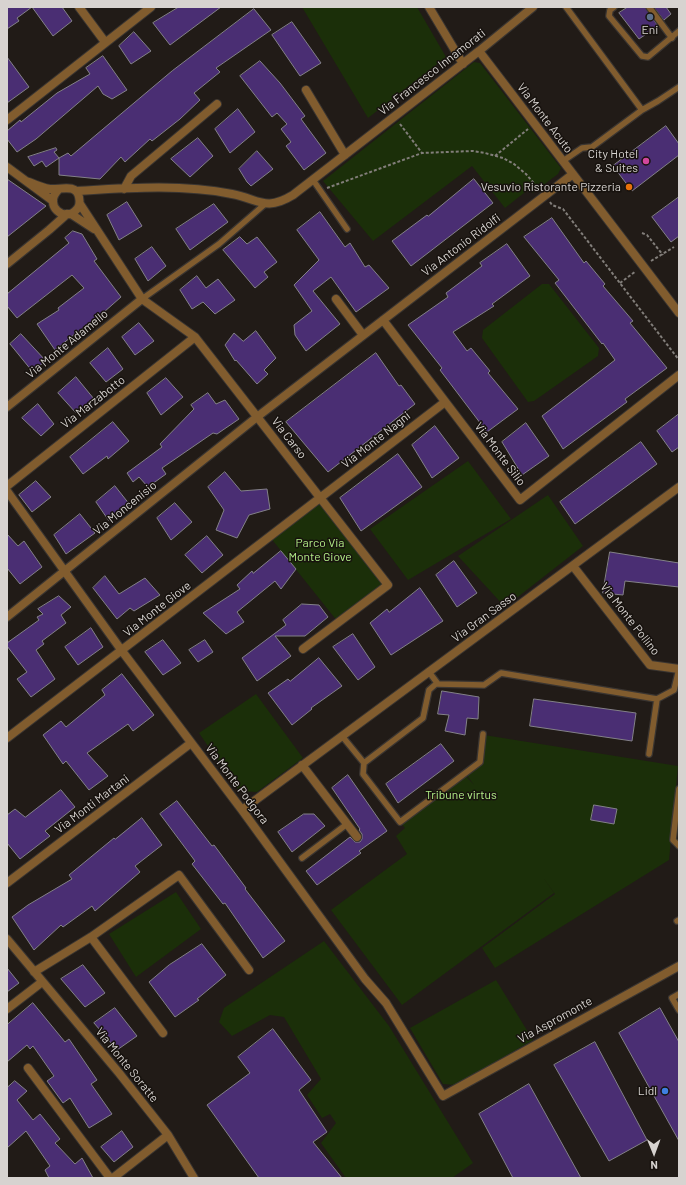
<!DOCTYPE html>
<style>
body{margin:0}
#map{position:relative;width:686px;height:1185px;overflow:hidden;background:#211b17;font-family:Barlow,sans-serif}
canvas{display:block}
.frame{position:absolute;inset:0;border:8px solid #d7d3d0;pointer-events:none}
.north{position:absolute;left:634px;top:1133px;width:40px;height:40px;-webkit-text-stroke:3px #17120e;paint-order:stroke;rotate:179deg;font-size:11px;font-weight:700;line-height:16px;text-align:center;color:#d7d3d0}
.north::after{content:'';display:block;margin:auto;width:14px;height:18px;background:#d7d3d0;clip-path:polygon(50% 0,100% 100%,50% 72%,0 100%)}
</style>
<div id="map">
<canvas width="686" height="1185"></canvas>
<div class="frame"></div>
<div class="north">N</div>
</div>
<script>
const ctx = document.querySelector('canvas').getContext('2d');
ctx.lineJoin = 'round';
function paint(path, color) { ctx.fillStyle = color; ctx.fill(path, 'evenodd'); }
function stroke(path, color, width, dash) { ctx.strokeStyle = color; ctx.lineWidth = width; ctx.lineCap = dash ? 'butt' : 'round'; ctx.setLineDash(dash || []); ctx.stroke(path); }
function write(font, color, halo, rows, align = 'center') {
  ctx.font = font + ' Barlow,sans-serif'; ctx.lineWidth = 3; ctx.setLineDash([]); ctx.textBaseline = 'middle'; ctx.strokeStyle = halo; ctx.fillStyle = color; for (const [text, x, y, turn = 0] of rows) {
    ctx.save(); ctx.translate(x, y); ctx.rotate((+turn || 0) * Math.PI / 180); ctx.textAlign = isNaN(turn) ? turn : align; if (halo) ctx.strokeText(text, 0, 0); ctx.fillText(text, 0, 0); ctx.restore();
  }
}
const green = new Path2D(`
 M302,7H417L446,57L368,118Z
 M474,62L480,63L561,168L558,174L533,193L529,189L505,208L472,166L373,241L323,181Z
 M542,284H549L599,348L598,356L534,401L528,402L482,338L483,330Z
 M468,461L511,519L408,580L370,529Z
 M548,495L583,546L505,607L458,556Z
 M320,498L388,585L338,622L270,537Z
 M256,694L303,758L257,792L239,791L199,733Z
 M484,735L678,766L669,860L495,968L482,948L555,894L542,876L554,893L402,1005L331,910L407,854L396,836L405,828L400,822L464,774L474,785L466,774L481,762Z
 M176,892L201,929L136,977L109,934Z
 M324,941L389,1026L473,1163L452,1178H346L321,1143L336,1123L330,1114L322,1118L307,1095L321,1079L284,1017L270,1015L232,1036L219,1022L224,1008Z
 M496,980L533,1040L456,1085L443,1084L410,1028Z`);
const building = new Path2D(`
 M7,7H62L72,21L53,36L32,7L17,18L19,21L7,29Z
 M179,7H221L170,45L153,23Z
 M628,7H645L658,26L639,39L619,13Z
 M654,7H666L671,14L664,20Z
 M254,9L271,30L216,68L220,72L194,93L200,100L180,119L152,141L150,139L125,162L121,157L100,179L59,175V158L68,153L71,156L172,71Z
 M292,22L321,63L300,76L272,35Z
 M134,32L151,51L131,64L119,46Z
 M103,56L127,90L112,99L103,94L98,86L36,139L17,152L7,139V131L20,120L21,122L57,93L90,74L86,68Z
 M7,57L29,87L7,103Z
 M260,61L280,83L305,116L301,119L326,153L304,170L286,146L291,142L281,129L287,124L277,113L272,117L240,76Z
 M238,109L255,132L230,153L215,129Z
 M666,126L679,144V155L632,191L613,166Z
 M198,138L213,156L190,177L171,159Z
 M56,148L57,150L54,152L59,158L46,167L42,161L34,166L28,157Z
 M257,151L273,169L251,186L247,182L239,169Z
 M7,179L46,206L7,237Z
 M474,179L493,203L411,266L392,241L427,215L428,216Z
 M679,197V236L671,242L652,217Z
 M127,202L142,226L119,240L107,215Z
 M214,204L228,222L190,250L176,229Z
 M320,212L345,247L350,243L365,267L369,265L389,288L356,312L331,277L313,291L340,324L306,351L295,335L294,325L312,311L294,285L319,260L297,230Z
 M552,218L584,263L586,261L605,284L603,286L633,321L630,323L667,368L625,399L627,402L563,449L542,416L615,360L603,343L602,344L555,283L559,280L524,237Z
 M73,231L82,234L97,259L94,261L121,297L95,320L76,334V333L55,350L37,324L59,310L58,308L84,288L72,275L17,318L7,306V294L69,243L65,238Z
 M240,237L247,244L257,237L277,262L264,272L268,277L255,288L223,250Z
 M507,244L530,276L492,304L494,306L453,332L467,351L471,348L490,371L488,373L518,409L487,432L440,370L442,368L408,325L448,297L446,293L482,266L480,263Z
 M152,247L166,266L148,281L135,259Z
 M197,276L206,288L218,279L235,300L215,314L203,302L192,309L180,290Z
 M139,323L154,341L135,355L122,337Z
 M256,331L276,358L264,370L268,374L257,384L236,360L235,361L225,345L234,333L243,341Z
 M21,334L46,361L32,371L10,344Z
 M108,348L123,369L106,382L90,363Z
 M376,353L399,386L401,385L415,404L328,472L286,422Z
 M76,377L94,399L76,413L58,393Z
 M166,378L183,397L161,415L147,393Z
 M208,393L216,404L225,400L239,419L217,434L213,433L162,468L166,474L148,487L139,477L133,482L127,473L162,447L160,444L194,409L191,405Z
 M38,404L54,424L41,436L22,418Z
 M679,414V447L672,452L657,431Z
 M113,422L129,441L108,459L107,456L83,474L70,457Z
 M526,423L549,456L522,475L502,442Z
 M435,426L459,458L432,478L412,445Z
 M641,442L657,464L575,524L560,502Z
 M398,454L422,487L361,531L340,498Z
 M225,472L241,491L267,489L270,509L249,515L237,538L216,530L224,510L208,487Z
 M36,481L51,497L32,512L19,495Z
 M115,486L130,505L109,521L96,502Z
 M175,503L192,522L171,540L157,518Z
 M80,514L95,533L66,554L54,535Z
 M7,534L18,546L24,541L42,567L20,584L7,568Z
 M207,536L223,555L202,573L185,555Z
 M281,551L296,569L281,589L275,581L237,612L244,622L226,634L203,613L240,589L237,585L252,571L253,573Z
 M610,552L679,563V587L625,581L623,595L603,593Z
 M454,561L477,593L457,607L436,575Z
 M105,576L119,594L145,578L160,595L134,611L130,608L117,619L93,588Z
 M420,588L443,621L391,655L370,623L387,609L389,612Z
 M59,596L71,607L61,615L66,623L42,641L44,644L36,650L55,679L31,697L17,679L27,672L7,646V643L39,620L37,617L43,614L38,609Z
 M302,604L319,605L328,617L305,636H275L291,656L257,681L242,658L286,625L283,620Z
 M91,628L103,647L78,665L65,647Z
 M353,634L375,667L358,680L333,647Z
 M163,640L181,663L163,675L145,652Z
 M205,640L213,652L198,662L189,650Z
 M319,658L342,686L311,708L312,709L292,725L268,693L288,679L290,681Z
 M122,674L154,715L133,731L128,724L87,753L108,776L89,790L66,761L63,764L43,735L61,721L66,727L105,695L102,690Z
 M442,691L479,697L478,719L467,718L465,735L445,731L449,715L438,714Z
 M534,699L636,713L632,741L530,726Z
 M441,744L454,761L398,803L386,784Z
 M348,775L387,831L359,851L361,853L317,885L306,871L350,837L355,842H360L362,839V834L359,830L360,829L332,788Z
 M61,790L75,807L45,831L50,836L20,859L7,843V815L15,809L25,817Z
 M177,801L212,846L214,845L246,888L245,889L285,941L263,958L225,903L223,904L192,864L195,861L160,814Z
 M594,805L617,809L614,824L591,820Z
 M304,814H314L325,826L292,852L278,832Z
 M142,818L162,845L135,866L140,872L95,911L92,906L63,927L61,925L34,950L12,917L28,905L72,879L69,875L114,838L115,839Z
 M202,944L226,975L197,999L199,1000L175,1017L149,982L169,965Z
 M83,965L105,993L85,1007L61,979Z
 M7,968L19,983L7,992Z
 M33,1003L65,1042L69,1039L97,1080L91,1084L112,1114L89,1128L70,1098L63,1103L47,1081L54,1076L33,1046L30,1049L27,1045L7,1062V1025Z
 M115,1008L137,1036L117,1050L94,1023Z
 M660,1008L679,1042V1141L619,1033Z
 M273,1029L311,1080L299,1090L327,1132L313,1142L342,1178H259L207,1105L250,1073L238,1057Z
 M595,1042L647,1140L609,1161L554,1065Z
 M15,1081L27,1091L17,1100L33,1120L40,1114L60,1139L55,1143L75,1164L82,1158L93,1178H49L45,1170L50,1166L26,1131L7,1148V1088Z
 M529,1084L581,1178H513L479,1114Z
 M122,1131L133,1147L114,1162L101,1147Z`);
const path = new Path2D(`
 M400,124L422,153
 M495,156L528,129
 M327,188L422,153L473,151L485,153L503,158L514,164L526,174L538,188
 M550,202L552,205L563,209L679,360
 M642,233L647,235L663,255
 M651,261L674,247
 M620,283L636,271`);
const lane = new Path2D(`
 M614,7L610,10L609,16L642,56L648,57L679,31
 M649,7L672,38
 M642,110L658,101L679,87
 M563,161L582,148L592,147L642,110L566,7
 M313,180L347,229
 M142,299L219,244L265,204
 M429,672L438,684L484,685L501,673L657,699L674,690L679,669
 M437,683L429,690L423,718L364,763L363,774L400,822L480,762L483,734
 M342,736L364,763
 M649,754L657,699
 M679,789L673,840L679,846
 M302,858L347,824
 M677,921L679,920
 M679,994L672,998L679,1010`);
const street = new Path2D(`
 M79,7L105,42
 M429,7L463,64
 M479,51L679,313
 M306,90L345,155
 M7,120L151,7
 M7,167L53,201
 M29,182C36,185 43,188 50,189C60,190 76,183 79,197C80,202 80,206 77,209C65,224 42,205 59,189
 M124,189L131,176L217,104
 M76,191C128,188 181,184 232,194C259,199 265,212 293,195L479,51L533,7
 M80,204L142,299L195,337L388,585L303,649
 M71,214L94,229
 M7,264L49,230L67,214
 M336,299L363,335
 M383,320L520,500L679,375
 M7,407L142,299
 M7,486L195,337
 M7,491L122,651L242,810L365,979L386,1003L443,1096L679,966
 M573,566L650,665L679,669
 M7,617L257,417L573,174
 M7,738L445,402
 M302,765L357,837
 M242,810L679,487
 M7,883L191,743
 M91,937L163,1033
 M7,939L119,1073L168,1135L194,1178
 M34,972L91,937L179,875L249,970
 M7,1009L42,982
 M28,1068L110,1178
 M113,1178L168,1135`);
const markers = [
 [650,17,4,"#5c6f8a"],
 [646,161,4,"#d1479c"],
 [629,187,4,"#e8710a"],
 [665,1091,4,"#3f7fe0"]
];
const poiNames = [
 ["Eni",650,30,"center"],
 ["City Hotel",638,154],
 ["& Suites",638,168],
 ["Vesuvio Ristorante Pizzeria",621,187],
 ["Lidl",657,1091]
];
const streetNames = [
 ["Via Francesco Innamorati",432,72,-38],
 ["Via Monte Acuto",545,118,53],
 ["Via Antonio Ridolfi",461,245,-37],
 ["Via Monte Adamello",67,344,-39],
 ["Via Marzabotto",93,402,-38],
 ["Via Carso",289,438,52],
 ["Via Monte Nagni",376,440,-38],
 ["Via Monte Silio",500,454,53],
 ["Via Moncenisio",125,508,-39],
 ["Via Monte Giove",157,609,-38],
 ["Via Gran Sasso",484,617,-36],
 ["Via Monte Pollino",630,619,52],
 ["Via Monte Podgora",237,784,53],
 ["Via Monti Martani",92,804,-37],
 ["Via Aspromonte",555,1020,-29],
 ["Via Monte Soratte",127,1065,51]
];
const parkNames = [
 ["Parco Via",320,543],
 ["Monte Giove",320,557],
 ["Tribune virtus",461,795]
];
paint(green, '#1b2f09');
paint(building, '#4a2e73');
stroke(building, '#838188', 1);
stroke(lane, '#3a3531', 8);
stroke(street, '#3a3531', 10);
stroke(path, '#827e7a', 2, [3, 2]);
stroke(lane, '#815c2e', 5.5);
stroke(street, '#815c2e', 8);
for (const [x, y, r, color] of markers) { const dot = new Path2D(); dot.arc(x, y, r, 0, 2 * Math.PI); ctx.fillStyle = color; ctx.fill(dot); stroke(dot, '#17120e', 1.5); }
write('12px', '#d7d3d0', '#17120e', poiNames, 'right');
write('12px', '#d7d3d0', '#17120e', streetNames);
write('12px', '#b2ed87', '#17120e', parkNames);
</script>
